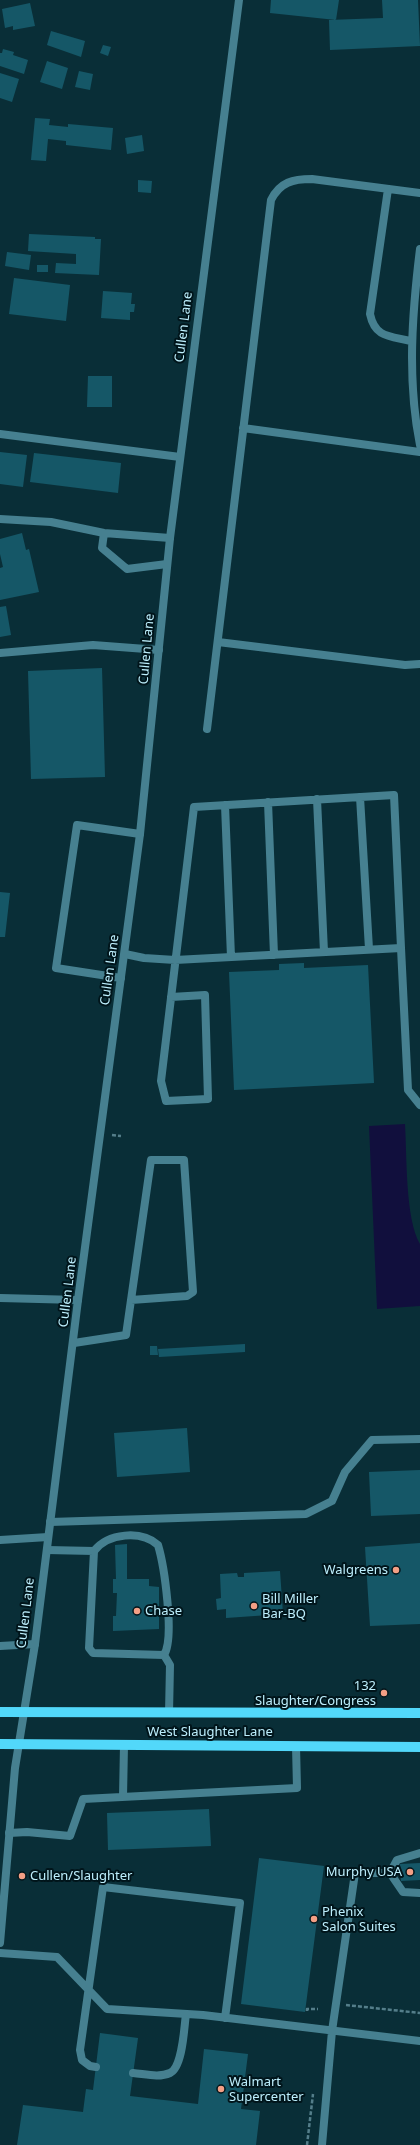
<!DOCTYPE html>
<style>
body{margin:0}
canvas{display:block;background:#092e37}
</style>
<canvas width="420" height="2145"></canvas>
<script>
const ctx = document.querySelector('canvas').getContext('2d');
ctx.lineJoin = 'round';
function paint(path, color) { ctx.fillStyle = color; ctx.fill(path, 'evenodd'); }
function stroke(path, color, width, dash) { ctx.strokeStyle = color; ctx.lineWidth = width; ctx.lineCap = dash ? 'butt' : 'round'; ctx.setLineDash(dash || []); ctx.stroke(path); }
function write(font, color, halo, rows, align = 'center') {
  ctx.font = font + ' "Noto Sans",sans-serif'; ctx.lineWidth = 4; ctx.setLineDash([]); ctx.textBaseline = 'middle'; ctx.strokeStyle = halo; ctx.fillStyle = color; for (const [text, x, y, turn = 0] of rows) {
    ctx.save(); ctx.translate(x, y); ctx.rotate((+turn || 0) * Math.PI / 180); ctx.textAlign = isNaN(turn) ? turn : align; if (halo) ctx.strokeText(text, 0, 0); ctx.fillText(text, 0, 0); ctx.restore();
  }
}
const water = new Path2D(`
 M405,1124C407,1155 405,1218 420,1244V1306L377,1309L369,1126Z`);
const building = new Path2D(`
 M271,0H339L336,20L270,13Z
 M382,0H418L420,46L330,50L329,20L383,18Z
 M30,3L35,26L13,30V26L5,28L2,9Z
 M51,31L85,41L81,57L47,45Z
 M103,45L111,47L108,56L100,53Z
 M3,49L14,52L13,55L28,60L24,74L0,66V53H2Z
 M47,61L68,68L62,89L40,82Z
 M79,71L93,74L90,90L75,87Z
 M0,73L19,79L12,102L0,98Z
 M35,118L50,119L49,125L68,127V124L113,128L111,150L66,145V141L48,139L46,161L31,160Z
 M142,135L144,151L127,154L125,138Z
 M138,180L152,181L151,193L138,192Z
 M29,234L95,237V239H101L99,275L55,273L56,263L76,264V254L28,251Z
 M7,252L31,255L29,270L5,266Z
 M37,265H48V272H37Z
 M14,278L70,285L66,321L9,314Z
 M103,291L132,293L131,304H135L134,312H130V320L101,318Z
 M88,376H112V407H87Z
 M0,452L27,455L23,487L0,484Z
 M34,453L121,463L118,493L30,482Z
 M22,533L26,550L29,549L39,592L0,600V568L3,567L0,554V539Z
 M6,606L11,635L0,637V607Z
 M102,668L105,777L31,779L28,671Z
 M0,892L10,893L5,937H0Z
 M304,963V968L368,965L374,1083L234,1090L229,972L279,970V964Z
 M245,1344V1352L159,1357L158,1349Z
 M150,1346H157L158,1355H150Z
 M187,1428L190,1472L117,1477L114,1433Z
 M420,1470V1514L371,1516L369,1472Z
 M420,1543V1624L370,1626L365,1547Z
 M127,1544V1579H149V1586L159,1587V1629L113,1631V1616H116L117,1593H113V1579H116L115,1545Z
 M280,1571L283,1614L226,1618V1609L217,1610L216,1599L221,1598L220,1574L237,1573L238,1577H244V1573Z
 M209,1809L211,1846L108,1850L107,1813Z
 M259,1858L324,1866L305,2012L241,2004Z
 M420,1863V1880L401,1881L400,1864Z
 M100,2033L138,2038L130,2096L198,2104L204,2049L248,2054L241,2109L260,2111L256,2145H17L23,2105L83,2112L86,2089L93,2090Z`);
const path = new Path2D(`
 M112,1135L121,1136
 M346,2005L420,2013
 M307,2011V2009H318
 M307,2145L313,2094`);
const lane = new Path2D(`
 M388,189L370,314C375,338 390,336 411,341
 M420,249C412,314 407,380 420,445
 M243,428L420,452
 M0,434L180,457
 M0,519L51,522L104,533L170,538
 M104,533L102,548L127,569L167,564
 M218,642L405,665L420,664
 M0,653L93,645L159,650
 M207,729L271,200C280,182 293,179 312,179L420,193
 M360,797L369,949
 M317,799L324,952
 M268,802L274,955
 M225,805L231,957
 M401,948L408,1090L420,1105
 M125,954L144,958L175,960L401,948L394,795L194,807L161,1081L166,1101L208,1099L205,995L171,997
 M121,978L56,968L77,825L140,834
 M0,1298L78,1300
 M74,1343L126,1335L151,1160H184L193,1292L187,1296L131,1300
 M50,1522L306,1514L332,1501L345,1472L372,1440L420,1439
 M0,1540L48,1537
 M47,1550L94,1551L89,1648L93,1653L164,1655L170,1665L169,1713
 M94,1551C108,1533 141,1530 158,1545C164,1565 175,1638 164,1655
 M0,1646L35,1644
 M123,1797L124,1745
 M9,1833L27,1832L70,1836L83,1799L297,1788L296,1746
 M390,1873L403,1892L420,1893
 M0,1953L57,1957L107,2009L203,2015L420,2041
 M96,2067L90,2066L82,2060L80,2050L103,1887L240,1903L225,2018
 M133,2073C145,2074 159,2078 170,2073C183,2067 184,2027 186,2014
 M322,2145L332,2031L355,1873H390L397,1860L420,1853`);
const street = new Path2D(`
 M0,1943L15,1768L35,1644L78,1300L140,834L170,538L239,0`);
const primary = new Path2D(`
 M0,1712L420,1713
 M0,1744L420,1747`);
const markers = [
 [396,1570,4,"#f39f85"],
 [254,1606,4,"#f39f85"],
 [137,1611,4,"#f39f85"],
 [384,1693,4,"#f39f85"],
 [410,1872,4,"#f39f85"],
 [22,1876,4,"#f39f85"],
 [314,1919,4,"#f39f85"],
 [221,2089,4,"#f39f85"]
];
const streetNames = [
 ["Cullen Lane",184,327,-83],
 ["Cullen Lane",147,649,-85],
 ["Cullen Lane",110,970,-82],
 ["Cullen Lane",68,1292,-83],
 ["Cullen Lane",26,1613,-83],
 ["West Slaughter Lane",210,1732]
];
const poiNames = [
 ["Walgreens",388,1570,"right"],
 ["Bill Miller",262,1599],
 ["Bar-BQ",262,1614],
 ["Chase",145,1611],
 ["132",376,1686,"right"],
 ["Slaughter/Congress",376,1701,"right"],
 ["Murphy USA",402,1872,"right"],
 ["Cullen/Slaughter",30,1876],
 ["Phenix",322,1912],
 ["Salon Suites",322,1927],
 ["Walmart",229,2082],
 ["Supercenter",229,2097]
];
paint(water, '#110f3d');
paint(building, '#155767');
stroke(path, '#547e8a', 2.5, [4, 2]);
stroke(lane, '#468090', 8);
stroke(street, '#468090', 8);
stroke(primary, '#52d8fa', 10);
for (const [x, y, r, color] of markers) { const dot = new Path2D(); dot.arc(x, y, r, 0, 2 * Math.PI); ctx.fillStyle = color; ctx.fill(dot); stroke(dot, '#00151b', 1.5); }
write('13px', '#bdeffd', '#00151b', streetNames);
write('13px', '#bdeffd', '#00151b', poiNames, 'left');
</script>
